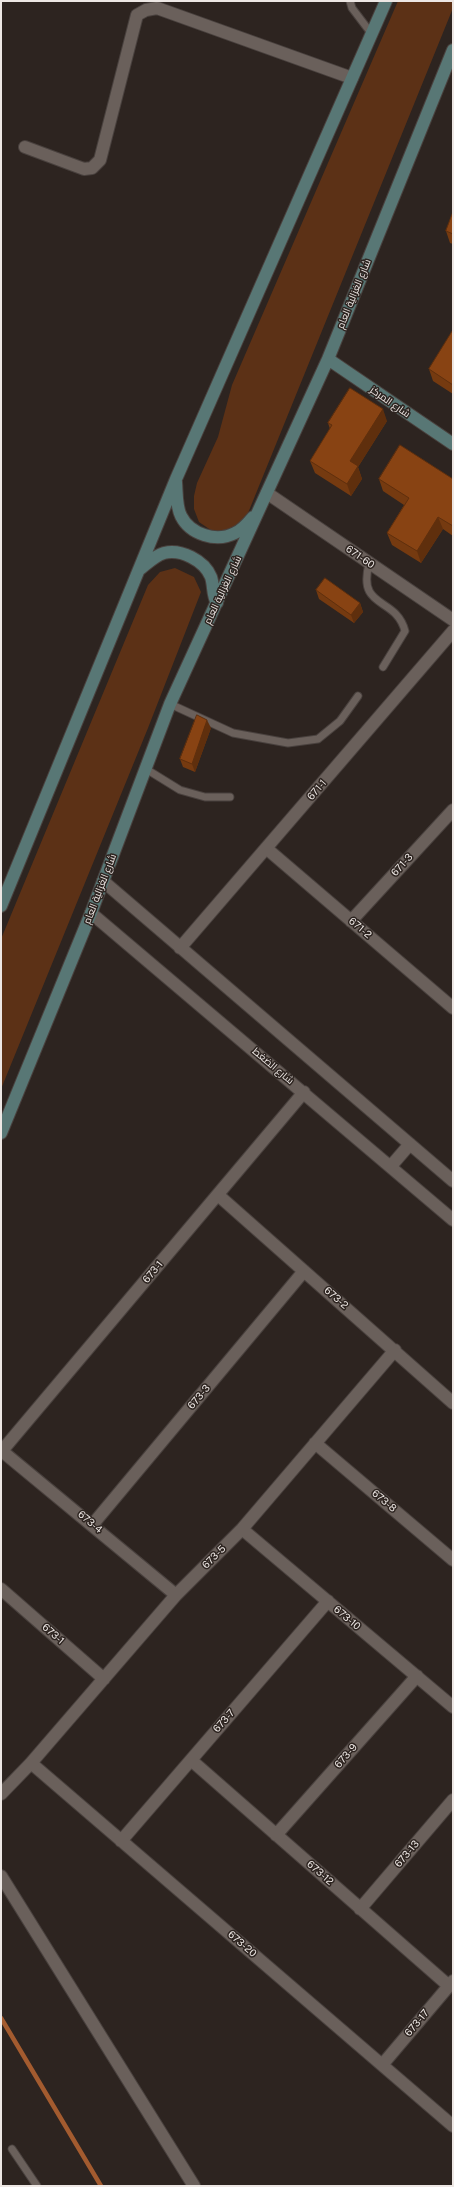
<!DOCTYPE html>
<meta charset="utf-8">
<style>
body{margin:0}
#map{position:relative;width:454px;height:2187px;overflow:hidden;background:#2d2420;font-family:"Public Sans",sans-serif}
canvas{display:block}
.frame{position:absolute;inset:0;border:2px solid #ede7e4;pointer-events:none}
</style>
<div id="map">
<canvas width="454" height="2187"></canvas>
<div class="frame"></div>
</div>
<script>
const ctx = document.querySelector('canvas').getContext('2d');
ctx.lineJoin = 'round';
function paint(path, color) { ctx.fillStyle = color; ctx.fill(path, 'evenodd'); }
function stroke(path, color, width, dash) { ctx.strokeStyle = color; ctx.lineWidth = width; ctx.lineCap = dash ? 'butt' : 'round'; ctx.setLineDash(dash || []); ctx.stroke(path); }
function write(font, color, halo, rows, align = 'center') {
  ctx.font = font + ' "Public Sans",Cairo,sans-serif'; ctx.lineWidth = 3; ctx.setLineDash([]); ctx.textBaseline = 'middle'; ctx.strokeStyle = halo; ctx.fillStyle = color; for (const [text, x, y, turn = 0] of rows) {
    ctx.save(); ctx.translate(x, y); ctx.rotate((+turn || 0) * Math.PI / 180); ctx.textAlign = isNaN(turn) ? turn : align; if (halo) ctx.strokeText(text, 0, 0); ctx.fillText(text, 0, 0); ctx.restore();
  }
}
const green = new Path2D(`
 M398,1H453V8L246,518L234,533L218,535L199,522L194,509V496L197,483L218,437L232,385Z
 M175,568L194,577L201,592L148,728L1,1089V939L148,585L160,572Z`);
const stream = new Path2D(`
 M1,2018L101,2186`);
const lane = new Path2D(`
 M350,1L352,8L371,33
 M369,564C357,610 396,596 405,631L383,667
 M170,704L233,733L288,743L318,739L340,721L358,696
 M146,769L180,790L205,797H230
 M12,2149L37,2186`);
const street = new Path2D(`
 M25,147L84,169L92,168L100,160L137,15L146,10L157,8L352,78
 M267,493L453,620
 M266,848L453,1008
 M103,881L453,1181
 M91,913L453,1220
 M351,921L453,810
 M180,948L453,631
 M391,1166L410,1144
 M218,1195L453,1403
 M315,1443L453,1560
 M2,1451L176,1595
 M1,1452L304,1092
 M93,1524L304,1271
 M242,1529L453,1707
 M1,1589L104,1679
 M191,1760L449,1986
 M31,1763L453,2126
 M1,1794L31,1763L176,1595L242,1529L395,1350
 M276,1835L417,1676
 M121,1841L328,1601
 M1,1876L194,2186
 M360,1909L453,1800
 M382,2065L453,1981`);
const secondary = new Path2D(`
 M328,359L453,444
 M176,482C177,493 176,506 181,516C190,534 216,543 235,533C242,530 248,523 253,517
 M139,570C147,564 154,556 164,553C181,549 204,560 211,577C214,586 212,595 217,603
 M1,906L176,479L386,1
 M1,1133L91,913L170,704L328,359L453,50`);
const wall = new Path2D(`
 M453,212V244L450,243L446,231Z
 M453,330V394L433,381L429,369Z
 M387,421L358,467L362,479L351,496L315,473L310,461L330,429L328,423Z
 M379,479H453V536L443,529L421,563L392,545L387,533L404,505L383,491Z
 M316,590L360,603L363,612L354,623L319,599Z
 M211,728L195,772L183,767L180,759Z`);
const shadedWall = new Path2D(`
 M383,409L387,421L358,467L362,479L351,496L347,484L350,461Z
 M438,517L443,529L421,563L417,551Z
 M360,603L363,612L354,623L351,615Z
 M207,720L211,728L195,772L192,764Z`);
const building = new Path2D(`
 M453,212V234L446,231Z
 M453,330V385L429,369Z
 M350,388L383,409L350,461L358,466L347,484L310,461L332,425L328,423Z
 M400,445L453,479V526L438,517L417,551L387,533L409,498L379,479Z
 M325,578L360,603L351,615L316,590Z
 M197,715L207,720L192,764L180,759Z`);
const streetNames = [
 ["شارع الغزالية العام",354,294,-68],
 ["شارع المركز",390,402,35],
 ["671-60",360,557,35],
 ["شارع الغزالية العام",223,590,-65],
 ["671-1",317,790,-49],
 ["671-3",402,865,-48],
 ["شارع الغزالية العام",100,889,-69],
 ["671-2",360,928,40],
 ["شارع الضغط",273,1066,40],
 ["673-1",153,1272,-50],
 ["673-2",336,1298,41],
 ["673-3",199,1397,-50],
 ["673-8",384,1501,40],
 ["673-4",90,1522,40],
 ["673-5",214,1557,-45],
 ["673-10",347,1618,40],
 ["673-1",53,1634,41],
 ["673-7",224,1721,-49],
 ["673-9",346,1756,-49],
 ["673-13",407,1854,-50],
 ["673-12",320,1873,41],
 ["673-20",242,1944,41],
 ["673-17",417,2023,-50]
];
paint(green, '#5c3116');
stroke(stream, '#a35b2f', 4.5);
stroke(lane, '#49413e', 9);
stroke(street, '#49413e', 14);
stroke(secondary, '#49413e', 14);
stroke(lane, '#6a605b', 7);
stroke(street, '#6a605b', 12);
stroke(secondary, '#587775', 12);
paint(wall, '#753a10');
paint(shadedWall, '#5f2f0d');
paint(building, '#884313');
stroke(building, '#5f2f0d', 1);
write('10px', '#ede7e4', '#2d2420', streetNames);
</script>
